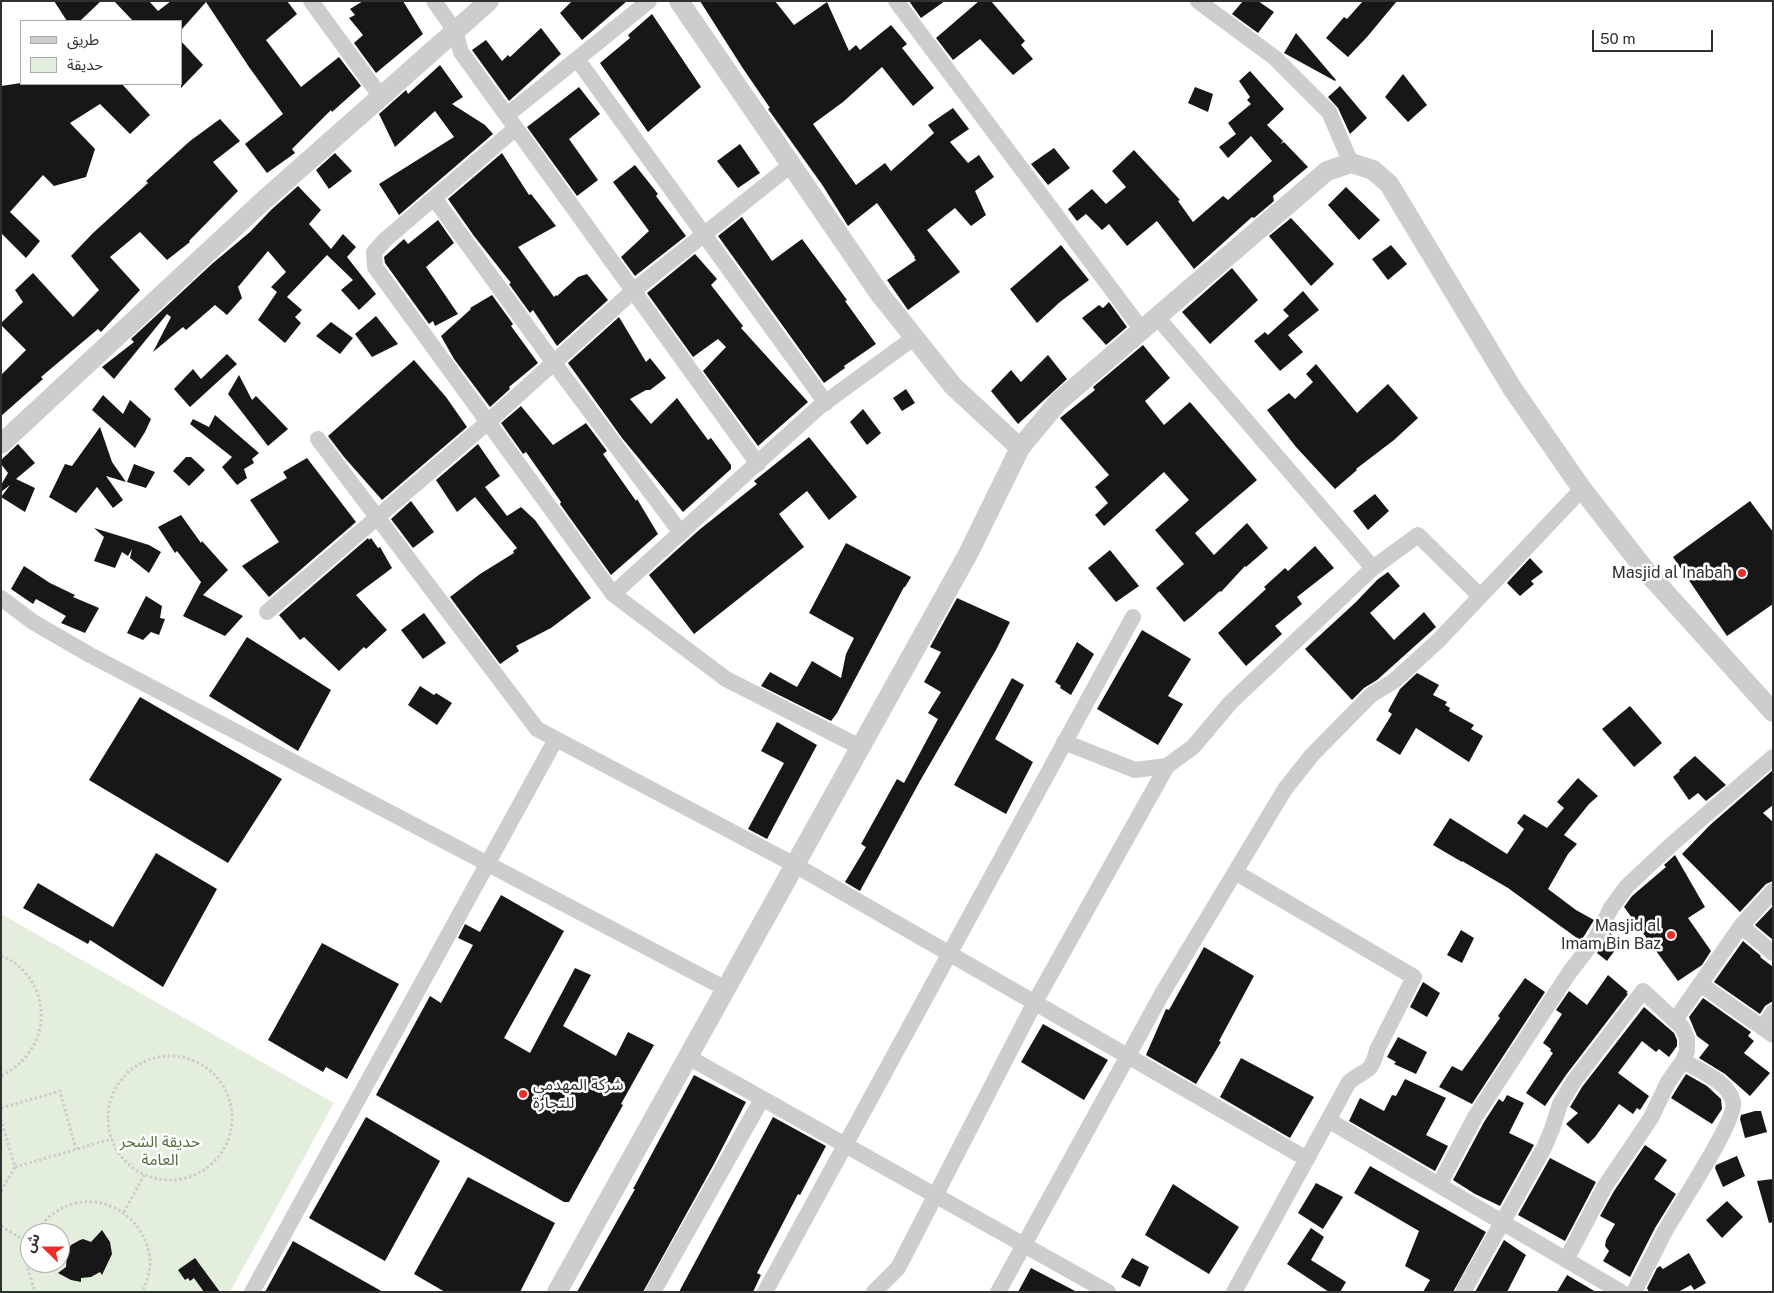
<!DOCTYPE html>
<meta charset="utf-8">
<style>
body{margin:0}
#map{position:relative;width:1774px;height:1293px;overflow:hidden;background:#fff;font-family:"Public Sans","Noto Sans Arabic",sans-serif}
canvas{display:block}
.frame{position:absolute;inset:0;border:2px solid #303030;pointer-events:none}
.legend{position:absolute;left:20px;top:20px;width:162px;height:65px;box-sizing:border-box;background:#fff;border:1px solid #acacac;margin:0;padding:6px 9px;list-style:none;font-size:15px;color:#303030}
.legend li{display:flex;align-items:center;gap:10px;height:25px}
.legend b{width:25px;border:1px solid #acacac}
.north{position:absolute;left:20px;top:1223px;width:50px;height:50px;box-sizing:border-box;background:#fff;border:1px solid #acacac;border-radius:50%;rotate:292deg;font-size:14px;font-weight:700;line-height:20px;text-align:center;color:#303030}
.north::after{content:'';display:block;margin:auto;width:18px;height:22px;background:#f02c28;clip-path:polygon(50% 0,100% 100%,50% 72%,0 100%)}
.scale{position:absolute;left:1592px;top:30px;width:121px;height:22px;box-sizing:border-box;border:2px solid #303030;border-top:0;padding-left:6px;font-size:15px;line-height:18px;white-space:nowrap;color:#303030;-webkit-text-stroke:4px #fff;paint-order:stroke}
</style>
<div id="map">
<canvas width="1774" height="1293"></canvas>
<div class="frame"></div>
<ul class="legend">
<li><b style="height:6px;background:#cdcdcd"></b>طريق</li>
<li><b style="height:14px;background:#e4eedd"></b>حديقة</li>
</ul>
<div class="north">ش</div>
<div class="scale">50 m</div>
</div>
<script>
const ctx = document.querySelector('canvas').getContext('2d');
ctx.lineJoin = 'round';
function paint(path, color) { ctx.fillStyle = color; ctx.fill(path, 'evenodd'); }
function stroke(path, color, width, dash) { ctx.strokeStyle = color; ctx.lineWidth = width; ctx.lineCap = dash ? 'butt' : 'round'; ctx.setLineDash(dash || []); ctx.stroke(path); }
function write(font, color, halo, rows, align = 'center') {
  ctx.font = font + ' "Public Sans","Noto Sans Arabic",sans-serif'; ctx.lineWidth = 5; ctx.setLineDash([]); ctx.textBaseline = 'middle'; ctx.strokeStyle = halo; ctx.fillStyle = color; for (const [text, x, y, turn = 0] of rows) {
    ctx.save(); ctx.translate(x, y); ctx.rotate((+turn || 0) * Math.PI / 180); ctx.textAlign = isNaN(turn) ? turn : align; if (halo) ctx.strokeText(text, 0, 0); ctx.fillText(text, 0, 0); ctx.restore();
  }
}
const green = new Path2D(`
 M1,914L334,1103L230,1292H1ZM30,1233H60V1263H30Z`);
const building = new Path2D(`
 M54,1H101L80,21H67Z
 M114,1H149L158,11L171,1H287L297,14L266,40L301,87L339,57L361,86L332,112L331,110L292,149L295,153L267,173L245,144L283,114L249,67L206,2L182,29L181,21H133Z
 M363,1H403L423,34L376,73L354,43L363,35L349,18L355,15L350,9Z
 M572,1H627L582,40L560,13Z
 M700,1H775L794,25L827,2L849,51L856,45L860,50L891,25L907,44L902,48L934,88L913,106L882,67L843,102L813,124L856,185L885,163L891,171L934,133L928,125L953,108L969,129L950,142L968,163L979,155L994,177L975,191L986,215L971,226L955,208L927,230L960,272L908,310L887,280L916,260L914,258L915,257L877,203L848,226L823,186L768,109L770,108L742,67Z
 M909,1H945L921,18Z
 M979,1H991L1025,41L1021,45L1033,59L1013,75L980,39L953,60L936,38Z
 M1243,1H1258L1274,12L1258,33L1232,14Z
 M1363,1H1397L1367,37L1348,57L1326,38L1344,17L1347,19Z
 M652,14L701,87L648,132L600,63L630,38L628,35Z
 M541,28L561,54L509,101L472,50L486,40L502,61L508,55L510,57Z
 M1296,33L1336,80L1335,81L1284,53Z
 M181,41L203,65L181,88Z
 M440,65L463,97L452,104L485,125L493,134L399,215L379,184L454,137L435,111L395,147L379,114L406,90L408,94Z
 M1250,71L1284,109L1267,125L1283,141L1281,144L1284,142L1308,167L1273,196L1274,201L1254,218L1252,217L1194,269L1157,221L1127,246L1109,224L1102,230L1086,214L1077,221L1068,209L1092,189L1106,204L1126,187L1112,171L1134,150L1180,200L1178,201L1193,222L1223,196L1228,200L1272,161L1251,136L1228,158L1219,147L1236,134L1228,123L1251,104L1247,100L1250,97L1239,81Z
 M1403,74L1427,105L1408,122L1385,97Z
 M21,83L122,84L150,115L130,134L100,104L70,123L95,149L86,177L54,186L43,175L10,212L40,241L26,258L1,233V86Z
 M1340,86L1367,118L1350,134L1338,108L1328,97Z
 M579,87L600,114L569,139L598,180L577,196L527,127Z
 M1195,87L1213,94L1208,112L1188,103Z
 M220,119L240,141L213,162L238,191L189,241L190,242L167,260L140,232L110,257L140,290L101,332L98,329L41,377L43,379L1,416V375L26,350L1,325V323L23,302L15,290L33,273L73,317L99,290L71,256L93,233L148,183L146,181L190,141Z
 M740,144L760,173L738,188L717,161Z
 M1054,148L1070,168L1048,185L1031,164Z
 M335,153L352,171L329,189L316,170Z
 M502,153L529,195L531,194L556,226L518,247L554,297L556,295L557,296L578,277L587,274L608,300L557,346L533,310L530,313L509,284L511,283L474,236L448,199Z
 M635,165L658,194L656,196L686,236L635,276L621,257L649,231L613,182Z
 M298,186L321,210L309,224L331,249L343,234L356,247L347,257L376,294L359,310L341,290L353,280L327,255L287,297L302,310L295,317L301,323L285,343L258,320L277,292L271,287L286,272L268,251L238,287L242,298L227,315L215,305L186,330L183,327L153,352L171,317L167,314L114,379L102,367L134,342L131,339L213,263L250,232L271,210Z
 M1346,187L1380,220L1359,240L1328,205Z
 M742,217L772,261L802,239L847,300L845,301L876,344L844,366L845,368L824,383L718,236Z
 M1291,218L1334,264L1311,286L1269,236Z
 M438,220L454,243L426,267L458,314L435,326L433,321L429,324L385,263L384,257L404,239L408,244Z
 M1061,245L1089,280L1060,302L1037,323L1010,289Z
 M1391,245L1407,264L1388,280L1372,259Z
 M695,254L717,279L711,285L743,326L741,328L808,402L758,446L703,371L726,347L718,339L693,357L647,293Z
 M1232,268L1258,300L1210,344L1182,312Z
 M1303,291L1319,310L1288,335L1303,352L1280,371L1254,341L1265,332L1268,335L1289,316L1283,310Z
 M492,295L513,324L511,326L538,363L509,387L510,389L490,407L454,359L441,336L471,309L470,308Z
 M1109,302L1127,327L1106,345L1082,318L1099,305L1103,308Z
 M376,316L398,344L372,357L355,334Z
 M619,317L646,362L650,358L666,378L650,390H646L630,399L651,424L677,398L708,440L711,438L731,465V469L683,512L622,438L568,363Z
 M331,322L353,338L340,354L316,336Z
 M1143,345L1170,378L1145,401L1164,425L1190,402L1257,480L1195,533L1214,555L1247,523L1268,548L1246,567L1245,566L1221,592L1220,591L1192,616L1184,622L1156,588L1184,564L1155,530L1189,500L1164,472L1104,526L1095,515L1108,503L1095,487L1109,475L1060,418L1095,390L1093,387Z
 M227,354L237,364L190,407L174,389L193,369L201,379Z
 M1048,355L1067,379L1018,424L991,391L1011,370L1021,382Z
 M414,360L446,397L467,427L382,500L344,457L328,436Z
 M1316,364L1357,413L1388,384L1418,418L1394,440L1356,469L1357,470L1335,489L1296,447L1267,410L1289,393L1295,399L1313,382L1306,374Z
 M239,375L252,400L256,396L288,429L268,446L228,394Z
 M906,389L915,403L902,411L893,398Z
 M103,395L123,414L130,400L151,419L145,432L135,448L92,410Z
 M521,406L553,445L586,423L607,451L603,454L636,501L637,499L658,534L611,575L560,504L561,502L526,452L523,454L501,423Z
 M863,409L881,433L867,445L850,422Z
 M215,415L259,453L252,459L254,463L244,469L247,478L237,485L222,467L232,457L190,424L193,419L209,427Z
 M100,427L112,462L126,482L106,476L123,500L113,508L97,487L76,513L49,497L65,464L72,466Z
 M809,437L857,497L829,520L807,491L779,514L804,547L694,634L649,575L699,530L757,484L754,481Z
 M18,444L35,463L16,479L35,488L25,512L1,497L10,485L1,492V485L8,473L1,464V460Z
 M478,444L500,476L485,487L507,516L521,507L535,520L591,598L551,628L516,646L519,651L500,664L450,597L480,574L514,553L513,551L517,548L475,497L457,512L436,480Z
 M186,457H191L205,470L189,486L173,471Z
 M307,458L356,522L269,597L242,566L279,542L250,500L287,478L283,472Z
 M134,464L155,472L146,488L127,482Z
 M1375,494L1389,511L1368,530L1353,511Z
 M411,501L434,532L413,548L391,519Z
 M1750,501L1773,532V604L1727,636L1673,557Z
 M181,515L201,543L202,541L228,570L203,595L243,616L225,636L183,616L201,582L177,551L175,553L158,527Z
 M94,528L149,545L161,552L149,573L130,558L132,549L128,556L122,552L115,568L94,561L104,537Z
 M368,538L369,540L371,538L378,548L380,547L392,568L356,595L387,630L366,649L364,647L339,671L304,637L300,640L279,615Z
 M846,543L911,577L905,587H904L837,713L831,721L761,686L770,672L797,687L812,661L841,678L846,654L854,638L809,613Z
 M1315,546L1334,568L1297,597L1302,604L1275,626L1282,634L1246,666L1218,633L1266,589L1264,587L1285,568L1288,571Z
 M1110,550L1139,586L1116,602L1088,568Z
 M1530,558L1543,572L1531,581L1534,584L1520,596L1507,583Z
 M24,566L50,583L75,595L73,597L99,608L85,633L61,623L66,616L36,599L33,604L11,589Z
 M1388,572L1400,586L1370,613L1394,640L1424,612L1436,627L1377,680L1364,688L1352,700L1305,649L1356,602L1377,580Z
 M146,596L162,606L160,618L165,619L159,635L151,632L143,640L127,633Z
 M957,598L1010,622L996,650L920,781L860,891L845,882L866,847L861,844L897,779L904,783L938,719L928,713L941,692L924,682L941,652L930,647Z
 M424,613L446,643L423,659L401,630Z
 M1142,630L1191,659L1168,696L1183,704L1158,745L1097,709Z
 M247,637L331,690L298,751L209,696Z
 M1077,642L1094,654L1071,695L1060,688L1061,686L1055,682Z
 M1417,673L1439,685L1433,695L1447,702L1445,705L1450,708L1449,711L1474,725L1471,729L1483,736L1469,762L1416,728L1400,755L1376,740L1392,714L1388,711L1400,689Z
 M1012,678L1024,685L995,739L1033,762L1006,814L954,785Z
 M420,686L434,695L436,693L452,703L437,725L408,705Z
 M140,697L282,779L228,863L89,780Z
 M1630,706L1662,743L1634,767L1602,729Z
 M777,722L817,745L767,839L748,829L784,763L761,751Z
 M1695,756L1726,785L1706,801L1698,793L1689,800L1673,777L1680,771L1679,770Z
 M1773,770V805L1763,813L1773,822V881L1766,884L1740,912L1682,854L1710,825Z
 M1578,778L1598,796L1589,804L1564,835L1577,844L1568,854L1548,889L1576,910L1594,920L1581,941L1508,888L1462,861V862L1433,845L1450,818L1507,854L1524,829L1517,823L1524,814L1547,828L1564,808L1557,802Z
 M156,853L217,889L163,987L90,940L88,944L23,908L38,883L113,927Z
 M1675,855L1705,907L1688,918L1711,951L1702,965L1678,981L1624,907L1632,896L1666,867L1664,865Z
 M501,895L564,931L504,1038L530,1053L575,968L591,975L563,1026L616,1056L628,1032L654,1045L621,1104L623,1105L569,1202H564L376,1095L430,996L441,1003L473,945L458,938L465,924L480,932Z
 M1773,906V940L1755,925Z
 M1461,930L1474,938L1462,963L1447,955Z
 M1610,933L1621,942L1607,961L1597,953Z
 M1743,941L1761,956L1760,957L1773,967V1001L1765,1006L1760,1014L1714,982Z
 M322,943L399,984L347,1079L326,1067L323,1072L268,1040Z
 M1204,947L1254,976L1219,1041L1221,1042L1196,1084L1146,1055L1166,1009L1169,1010Z
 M1608,975L1628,992L1626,993L1628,994L1566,1075L1545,1106L1526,1093L1553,1053L1550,1051L1551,1049L1543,1043L1562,1014L1556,1010L1569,991L1587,1005Z
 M1525,978L1545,992L1472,1104L1439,1087L1452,1066L1462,1071L1500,1018L1498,1016Z
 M1423,982L1440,993L1427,1017L1410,1007Z
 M1703,998L1751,1032L1748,1036L1754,1041L1744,1053L1770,1073L1750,1096L1725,1074L1699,1058L1709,1045L1697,1036L1689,1017Z
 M1644,1007L1674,1033L1677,1040V1046L1669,1057L1659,1049L1656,1052L1642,1041L1618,1073L1649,1096L1640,1110L1637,1108L1633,1114L1619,1104L1595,1137L1588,1144L1566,1124L1578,1113L1570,1107L1582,1087Z
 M1043,1024L1108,1060L1084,1100L1021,1062Z
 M1398,1037L1427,1052L1416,1074L1394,1064L1396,1062L1387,1057Z
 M1241,1058L1314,1097L1290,1138L1220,1097Z
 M1686,1074L1707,1086L1721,1099L1722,1109L1712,1124L1671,1098Z
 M694,1075L746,1102L714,1164L643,1292H577L635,1189H633Z
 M1405,1079L1446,1098L1426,1135L1448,1146L1435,1171L1349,1121L1360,1098L1384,1111L1392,1095L1396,1096Z
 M1507,1095L1524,1103L1509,1133L1534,1145L1500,1206L1475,1194L1453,1180L1484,1122L1499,1099L1503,1102Z
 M1755,1111H1761L1767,1132L1745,1138L1740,1119L1741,1115Z
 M366,1117L440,1161L385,1261L309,1218Z
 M773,1117L826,1146L800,1195L798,1194L757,1273L761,1275L753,1292H679Z
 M1645,1145L1667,1160L1654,1179L1676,1194L1655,1228L1630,1277L1603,1261L1609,1251L1605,1246L1606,1240L1615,1224L1600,1216L1614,1191Z
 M1737,1156L1745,1176L1723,1187L1715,1168L1716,1165Z
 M1550,1158L1596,1182L1565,1241L1518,1215Z
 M1370,1166L1486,1232L1453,1292H1423L1430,1280L1405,1266L1419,1231L1354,1193Z
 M468,1177L555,1223L520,1292H445L414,1274Z
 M1773,1179V1222L1769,1223L1757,1181Z
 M1316,1183L1343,1197L1323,1229L1298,1213Z
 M1173,1184L1239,1227L1209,1274L1145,1235Z
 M1727,1201L1743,1217L1722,1238L1706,1220Z
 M1311,1228L1324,1237L1311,1260L1346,1282L1340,1292H1329L1287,1264Z
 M102,1230L110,1242L112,1254L102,1275L100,1272L91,1277L81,1278V1282L71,1280L58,1273L66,1267L67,1253L71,1245L80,1240L83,1239L91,1242Z
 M1504,1240L1526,1255L1507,1292H1475Z
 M293,1241L383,1292H265Z
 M1689,1253L1706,1283L1694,1290L1691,1285L1678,1292H1649L1647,1288L1657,1268L1660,1266L1663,1269Z
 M195,1258L220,1292H204L194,1278L190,1281L188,1278L185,1280L178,1270Z
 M1132,1258L1149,1267L1140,1287L1121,1277Z
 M1031,1268L1077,1292H1018Z
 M1567,1275L1596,1292H1557Z`);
const path = new Path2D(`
 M1,956C14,960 24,970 31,980C53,1016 38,1058 1,1076
 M108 1118a62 62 0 1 1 124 0a62 62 0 1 1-124 0Z
 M1,1108L60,1091L76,1149
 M1,1119L15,1167L112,1139
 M1,1191L15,1167
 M124,1212L144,1175
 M1,1226L30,1244
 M36,1233C41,1223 51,1215 60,1209C99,1188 145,1215 150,1259C151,1270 147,1282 142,1292
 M30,1248L28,1270L35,1292`);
const minor = new Path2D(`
 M311,1L381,97
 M434,1L455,31L461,52L758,464
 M896,1L1142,330
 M1198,1L1275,58L1329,112L1351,163
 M577,59L649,1
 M507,115L577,59L826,403
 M516,128L386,239L374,252L375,267L613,594L726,679L860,747
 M434,198L554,363L681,533
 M1157,317L1373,568L1418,535L1480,596
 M318,439L537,729L795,865L1307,1159
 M613,594L819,407L915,337
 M1,598L33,622L90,655L726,989
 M267,612L488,422L633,291L791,165
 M1064,742L1135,770L1167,766L1193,747L1231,702L1373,568
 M1741,926L1773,953
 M1700,984L1763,1028
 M1773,1012L1763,1028L1773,1035
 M1675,1020L1741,926L1773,891
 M688,1057L1108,1292
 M1328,1120L1621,1292
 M1439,1185L1475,1117L1569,973L1596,938L1611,908L1627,886L1672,844L1773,757
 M252,1292L556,739
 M653,1292L762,1099
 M765,1292L1133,617
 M874,1292L898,1268L1035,1002L1167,766
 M998,1292L1163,992L1285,789L1312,755L1371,695L1394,681L1438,641L1582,489
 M1234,1292L1349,1082C1367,1068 1371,1074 1377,1050L1414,977L1235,872
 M1463,1292L1544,1148L1552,1129L1560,1104L1574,1081L1643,991L1682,1027L1687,1038V1051L1683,1061L1668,1082L1651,1118L1605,1186L1566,1260
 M1634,1292C1644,1272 1654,1253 1664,1233C1675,1212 1738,1119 1733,1102C1728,1081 1700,1071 1683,1061`);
const tertiary = new Path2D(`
 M679,1L879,293L953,386L1020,448
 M1,444L263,201L489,1
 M557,1292L968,554L1020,448L1058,402L1327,171L1351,163L1373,170L1389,184L1512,388L1582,489L1646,571L1773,712`);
const markers = [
 [1742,573,5,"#f02c28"],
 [1671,935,5,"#f02c28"],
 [523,1094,5,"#f02c28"]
];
const poiNames = [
 ["Masjid al Inabah",1732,573],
 ["Masjid al",1661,926],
 ["Imam Bin Baz",1661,944],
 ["شركة المهدمي",533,1085,"left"],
 ["للتجارة",533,1103,"left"]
];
const parkNames = [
 ["حديقة الشحر",160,1142],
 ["العامة",160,1160]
];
paint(green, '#e4eedd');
paint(building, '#171717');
stroke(path, '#cdcdcd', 3, [2.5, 2.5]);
stroke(minor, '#cdcdcd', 16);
stroke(tertiary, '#cdcdcd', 20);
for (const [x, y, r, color] of markers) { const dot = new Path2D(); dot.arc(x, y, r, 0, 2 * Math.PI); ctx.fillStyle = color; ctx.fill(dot); stroke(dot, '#fff', 2); }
write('16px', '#303030', '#fff', poiNames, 'right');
write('16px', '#4e6f3a', '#fff', parkNames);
</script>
